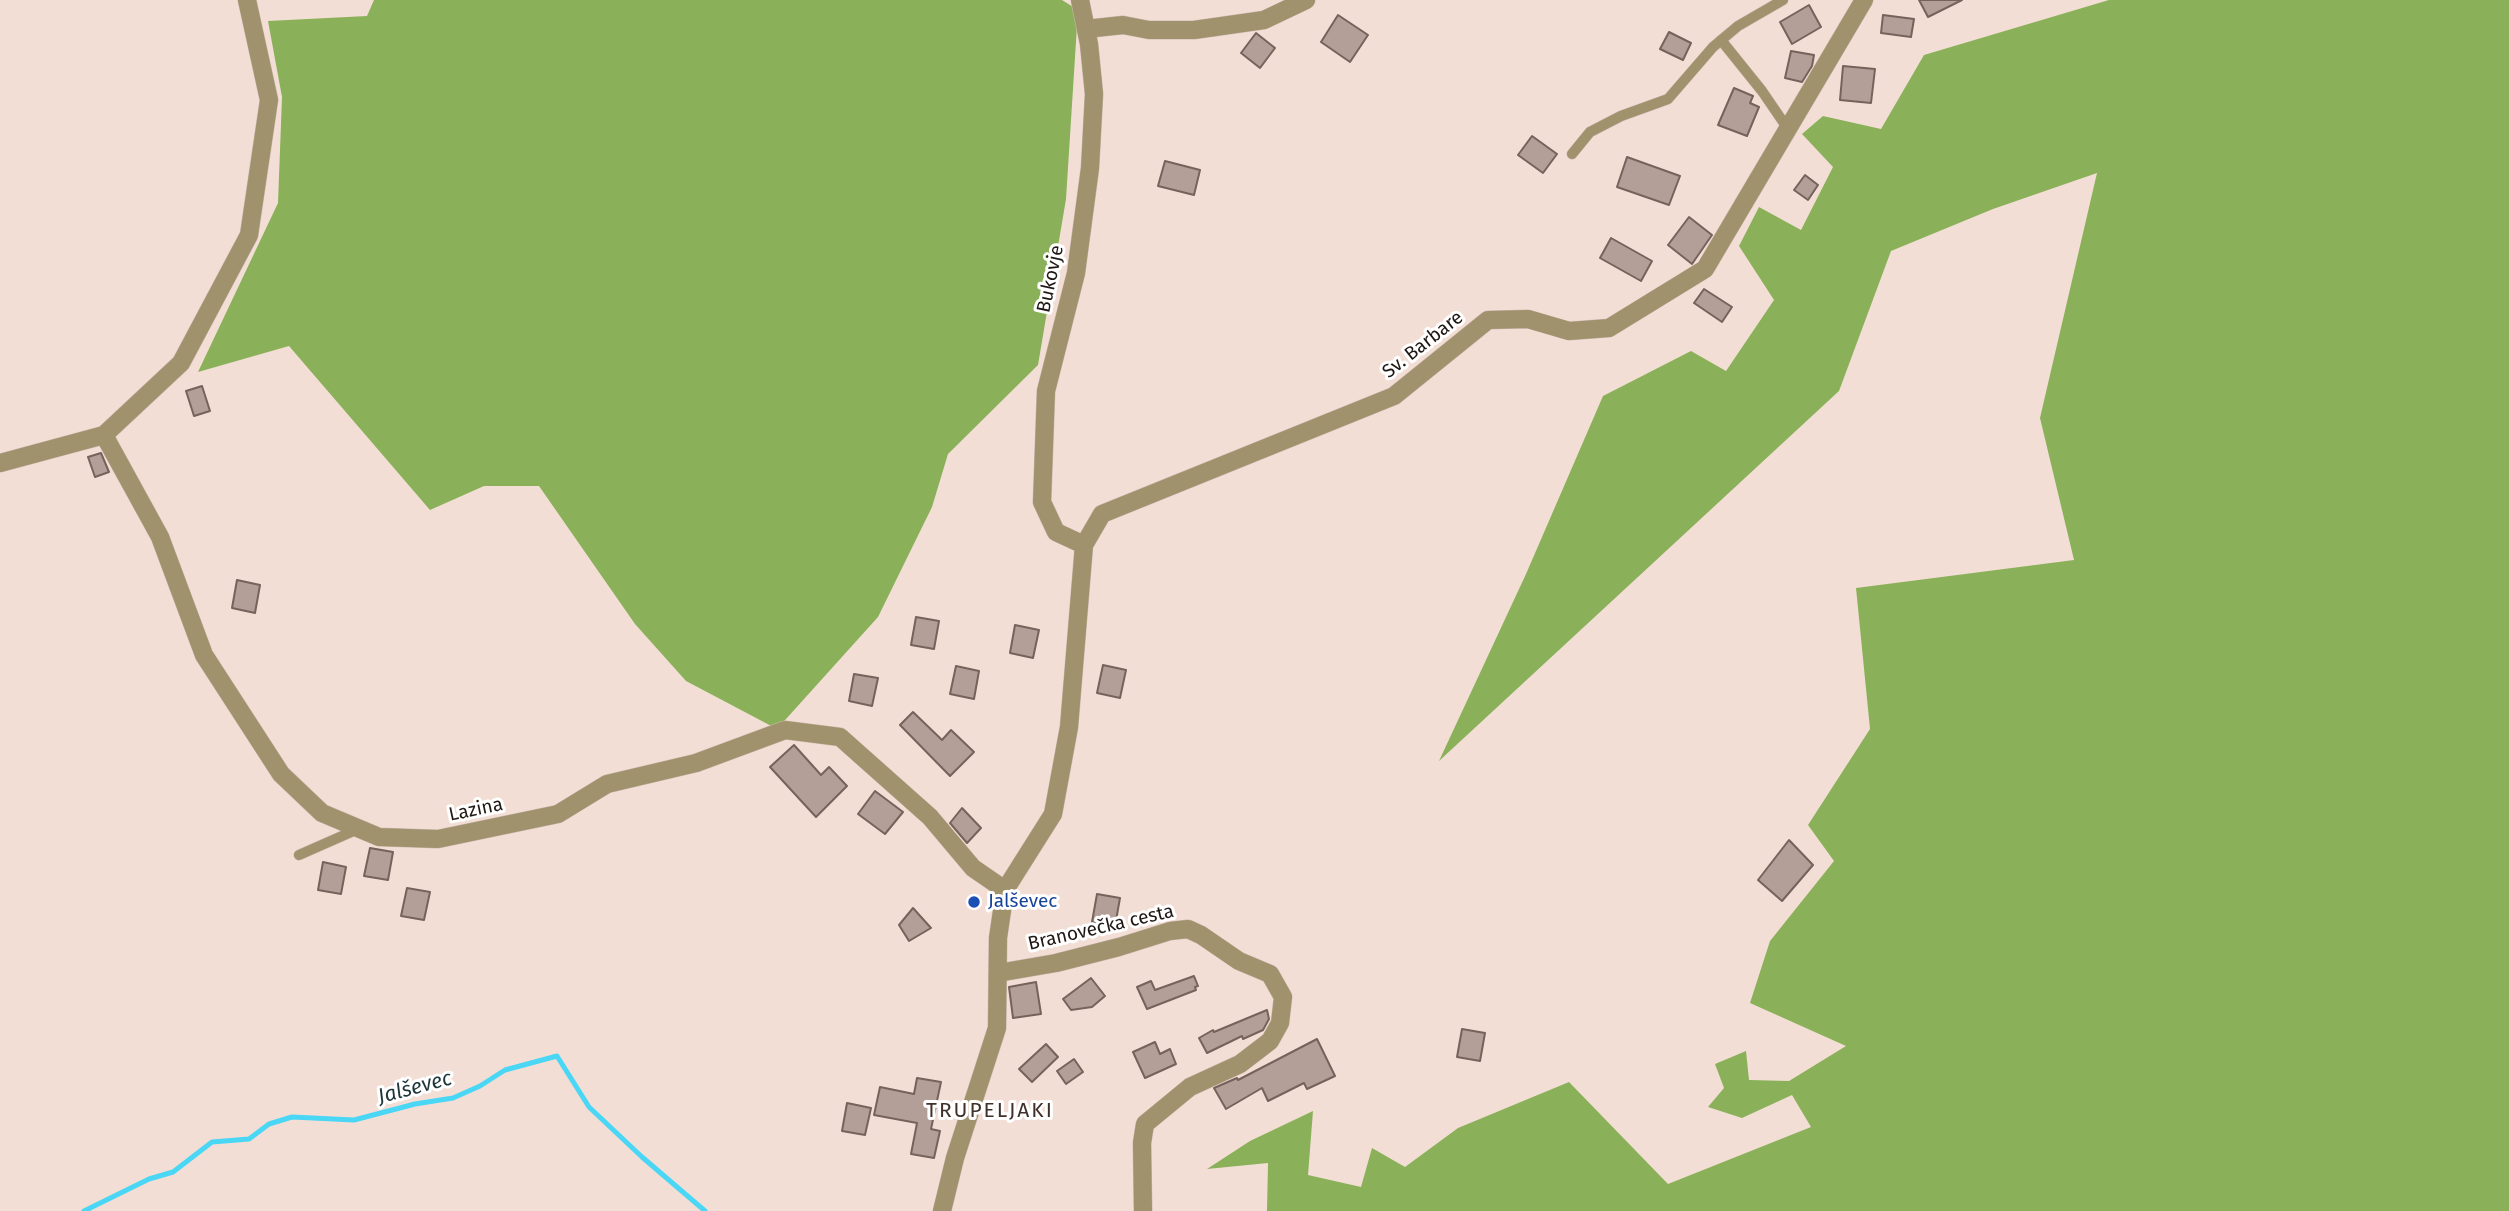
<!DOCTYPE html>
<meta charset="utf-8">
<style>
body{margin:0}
canvas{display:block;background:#f3ded5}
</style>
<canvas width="2509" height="1211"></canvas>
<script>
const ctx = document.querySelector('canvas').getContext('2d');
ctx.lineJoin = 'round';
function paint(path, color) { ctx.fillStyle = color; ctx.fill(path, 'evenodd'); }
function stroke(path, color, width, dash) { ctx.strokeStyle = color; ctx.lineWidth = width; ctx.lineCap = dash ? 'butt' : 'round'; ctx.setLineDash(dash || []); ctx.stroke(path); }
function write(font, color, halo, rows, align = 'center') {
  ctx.font = font + ' "Fira Sans",sans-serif'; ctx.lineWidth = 6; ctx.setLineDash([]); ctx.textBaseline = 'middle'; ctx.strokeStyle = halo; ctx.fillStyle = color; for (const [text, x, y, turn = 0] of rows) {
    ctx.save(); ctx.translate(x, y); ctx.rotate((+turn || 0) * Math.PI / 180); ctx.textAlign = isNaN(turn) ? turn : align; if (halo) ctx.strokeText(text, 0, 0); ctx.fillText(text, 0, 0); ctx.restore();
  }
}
const forest = new Path2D(`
 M374,0H1062L1078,10L1066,199L1038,365L948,454L932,507L878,617L777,729L686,681L635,624L539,486H484L430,510L289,346L198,372L278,203L282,97L268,21L367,16Z
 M2109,0H2509V1211H1267L1268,1163L1207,1169L1250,1141L1313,1111L1308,1175L1361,1187L1372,1148L1405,1167L1458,1128L1569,1082L1668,1184L1811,1127L1792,1095L1742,1118L1708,1107L1724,1088L1715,1064L1746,1051L1749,1080L1789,1081L1846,1046L1750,1003L1770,941L1834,861L1808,825L1870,729L1856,588L2074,560L2040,418L2097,173L1993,209L1891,251L1839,391L1439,761L1526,574L1603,396L1691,351L1726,371L1774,300L1739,246L1759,207L1801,230L1833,167L1802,134L1823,116L1881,129L1924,55Z`);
const stream = new Path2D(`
 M84,1211L149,1179L173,1172L212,1142L249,1139L269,1124L292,1117L354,1120L415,1104L453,1098L480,1086L505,1070L557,1056L589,1107L642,1157L705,1211`);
const building = new Path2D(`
 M1919,0H1962L1928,17Z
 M1809,5L1821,27L1792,44L1780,22Z
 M1338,15L1368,35L1350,62L1321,42Z
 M1883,15L1914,19L1911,37L1881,33Z
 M1669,32L1691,43L1683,60L1660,49Z
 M1256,33L1275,48L1260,68L1241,53Z
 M1791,51L1814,55L1812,66L1802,82L1785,78Z
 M1843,66L1875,69L1871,103L1840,100Z
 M1734,88L1753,96L1750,103L1759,107L1747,136L1718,125Z
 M1532,136L1557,154L1543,173L1518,155Z
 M1627,157L1680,176L1669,205L1617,187Z
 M1165,161L1200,170L1194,195L1158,186Z
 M1805,175L1818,185L1808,200L1794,190Z
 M1689,217L1712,235L1692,264L1668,245Z
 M1611,238L1652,261L1641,281L1600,258Z
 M1704,289L1732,307L1722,322L1694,303Z
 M202,386L210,411L194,416L186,391Z
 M101,453L109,472L95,477L88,457Z
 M237,580L260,585L255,613L232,608Z
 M916,617L939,621L934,649L911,645Z
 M1015,625L1039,630L1033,658L1010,653Z
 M1103,665L1126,670L1120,698L1097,693Z
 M956,666L979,671L974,699L950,694Z
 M854,674L878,678L872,706L849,701Z
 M913,712L942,740L951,730L974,752L950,776L900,725Z
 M794,745L821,775L829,767L847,786L816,817L770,767Z
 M875,791L903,812L885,834L858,814Z
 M962,808L981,828L967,843L950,823Z
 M1789,840L1813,865L1782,901L1758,880Z
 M370,848L393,852L388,880L364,876Z
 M323,862L346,867L341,894L318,890Z
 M407,888L430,892L424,920L401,916Z
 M1097,894L1120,898L1115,926L1092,922Z
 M913,908L931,928L909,941L899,925Z
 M1194,976L1198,986L1195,987L1196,990L1147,1009L1137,987L1151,981L1155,990Z
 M1091,978L1105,996L1092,1007L1071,1010L1063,999Z
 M1036,982L1041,1014L1013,1018L1009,987Z
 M1267,1010L1269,1019L1263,1030L1243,1039L1242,1036L1207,1053L1199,1038L1213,1030L1214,1032Z
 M1462,1029L1485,1033L1480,1061L1457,1057Z
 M1317,1039L1335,1076L1307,1089L1304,1083L1268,1101L1262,1088L1226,1109L1214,1088L1237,1078L1238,1080Z
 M1155,1042L1160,1054L1170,1049L1176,1064L1145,1078L1133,1052Z
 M1046,1044L1058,1057L1032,1082L1019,1069Z
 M1074,1059L1083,1072L1066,1084L1057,1071Z
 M917,1078L941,1082L931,1129L940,1131L934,1158L911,1154L917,1123L874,1115L880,1087L914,1094Z
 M847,1103L871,1108L865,1135L842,1131Z`);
const service = new Path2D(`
 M1721,40L1762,91L1788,129
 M1572,154L1590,132L1621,116L1668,99L1713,47L1738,26L1783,0
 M299,855L358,829`);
const minor = new Path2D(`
 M1080,0L1089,44L1094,94L1090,168L1076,273L1046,391L1042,502L1056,532L1084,545
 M1086,29L1123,25L1149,30H1194L1264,20L1306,0
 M104,435L160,537L204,655L281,774L322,813L379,837L438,839L558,814L607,784L696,763L785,730L840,737L930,817L973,868L1005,890
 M0,463L104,435L181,363L249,235L269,100L247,0
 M998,973L1056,963L1119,947L1170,931L1188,929L1201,935L1239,961L1270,974L1283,997L1280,1023L1270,1041L1240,1064L1190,1087L1145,1124L1142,1143L1143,1211
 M942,1211L955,1158L997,1028L998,938L1005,890L1053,814L1069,727L1084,545L1102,514L1394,396L1488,320L1528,319L1569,331L1609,328L1705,269L1864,0`);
const markers = [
 [974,902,7,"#1a4fb4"]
];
const streetNames = [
 ["Bukovje",1051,279,-78],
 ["Sv. Barbare",1423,345,-38],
 ["Lazina",476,810,-12],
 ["Branovečka cesta",1101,928,-13]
];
const transitNames = [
 ["Jalševec",988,902]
];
const waterNames = [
 ["Jalševec",415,1088,-15]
];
const neighbourhoodNames = [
 ["TRUPELJAKI",990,1111]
];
paint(forest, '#8ab159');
stroke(stream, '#4ad7f5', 5);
paint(building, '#b39f97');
stroke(building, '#75635b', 2);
stroke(service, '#cdbab2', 11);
stroke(minor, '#cdbab2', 19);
stroke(service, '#a0926c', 10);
stroke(minor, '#a0926c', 18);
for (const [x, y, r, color] of markers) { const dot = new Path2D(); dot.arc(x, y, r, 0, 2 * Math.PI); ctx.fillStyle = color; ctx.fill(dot); stroke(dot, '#fff', 2.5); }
write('19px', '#1f1714', '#fff', streetNames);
write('19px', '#164399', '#fff', transitNames, 'left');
write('italic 21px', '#1e363b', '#fff', waterNames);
ctx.letterSpacing = '2px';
write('21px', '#41312a', '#fff', neighbourhoodNames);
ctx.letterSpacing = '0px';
</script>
